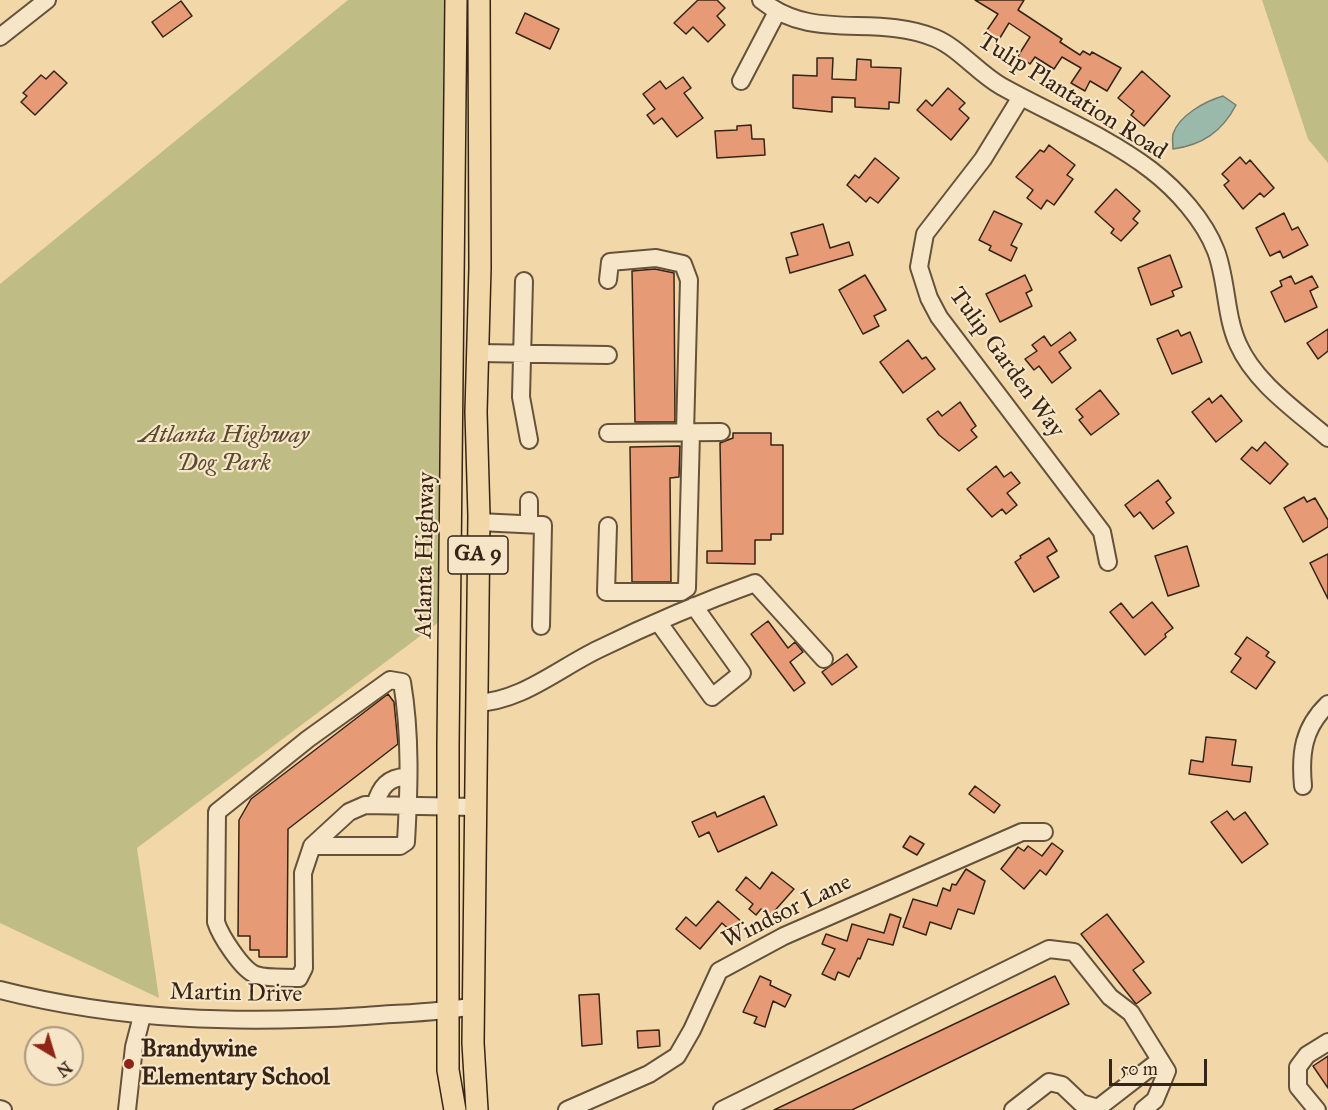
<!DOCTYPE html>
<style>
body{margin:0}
#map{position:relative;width:1328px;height:1110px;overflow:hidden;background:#f2d7a9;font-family:"IM FELL Great Primer",serif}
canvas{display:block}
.north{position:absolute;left:24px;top:1026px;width:60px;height:60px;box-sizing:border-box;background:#f7e5c7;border:2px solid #aa9880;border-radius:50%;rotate:142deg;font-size:16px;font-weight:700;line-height:24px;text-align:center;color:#362516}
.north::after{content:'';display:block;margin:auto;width:21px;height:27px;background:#8f2418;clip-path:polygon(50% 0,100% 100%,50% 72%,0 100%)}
.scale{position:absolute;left:1109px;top:1059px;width:98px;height:27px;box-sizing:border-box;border:3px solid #362516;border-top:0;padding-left:8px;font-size:18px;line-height:21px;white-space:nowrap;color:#362516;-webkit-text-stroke:4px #f7e5c7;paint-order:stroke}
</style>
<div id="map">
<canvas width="1328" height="1110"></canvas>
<div class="north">N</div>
<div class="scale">50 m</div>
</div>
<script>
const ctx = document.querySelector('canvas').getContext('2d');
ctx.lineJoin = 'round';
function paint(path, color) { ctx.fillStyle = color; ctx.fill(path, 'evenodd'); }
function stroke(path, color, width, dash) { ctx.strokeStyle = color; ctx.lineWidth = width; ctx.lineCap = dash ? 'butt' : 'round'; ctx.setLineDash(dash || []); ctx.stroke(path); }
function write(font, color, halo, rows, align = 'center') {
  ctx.font = font + ' "IM FELL Great Primer",serif'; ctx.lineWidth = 4.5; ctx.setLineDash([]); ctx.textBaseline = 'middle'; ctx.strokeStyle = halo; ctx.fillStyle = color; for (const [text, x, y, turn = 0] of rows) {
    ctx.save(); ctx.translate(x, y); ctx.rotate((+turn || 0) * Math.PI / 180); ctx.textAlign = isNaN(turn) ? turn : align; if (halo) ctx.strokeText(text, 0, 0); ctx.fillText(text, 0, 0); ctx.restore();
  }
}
const green = new Path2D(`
 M348,0H451L447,616L137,848L159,998L0,923V284Z
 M1262,0H1328V163L1308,139Z`);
const water = new Path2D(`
 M1223,96L1236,105C1222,132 1202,145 1173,149C1173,144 1172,138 1173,134C1179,115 1206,101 1223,96Z`);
const building = new Path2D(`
 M698,0H717L725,8L717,16L725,25L708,42L693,27L686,34L674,23Z
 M975,0H1024L1018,10L1062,39L1060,42L1080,55L1083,51L1090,55L1092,52L1121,68L1107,91L1090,81L1085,91L1071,83L1081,68L1062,57L1054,69L1035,57L1030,64L1018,56L1030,37L1009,23L998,41L985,33L998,14Z
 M181,1L192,16L163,37L152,22Z
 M525,13L559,29L550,49L516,33Z
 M817,58H833L832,79L856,80L857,59L871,60V67L901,68L899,103L889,102V109L855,107V98L832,97V112L793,108V75L817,76Z
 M54,71L67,83L35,115L21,102L27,96L23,93L41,75L46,79Z
 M1142,71L1170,96L1144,126L1131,115L1134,111L1118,98Z
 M683,77L691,88L684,93L703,118L677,137L662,118L654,124L647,115L655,109L643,94L660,81L666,89Z
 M948,88L965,103L959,109L969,118L951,140L917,110L926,100L932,106Z
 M751,125L752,139H764L765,155L717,158L715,131L737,130V126Z
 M1049,145L1075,165L1067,175L1073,179L1054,205L1047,200L1041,209L1027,198L1033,190L1016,177L1040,150L1044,152Z
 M1240,157L1246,164L1250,160L1274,188L1264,197L1260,193L1243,209L1224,185L1229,181L1222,174Z
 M875,158L899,178L878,203L870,197L866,202L847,185L855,175L859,178Z
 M1116,189L1140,211L1133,219L1138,223L1121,241L1111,233L1114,229L1095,212Z
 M994,211L1022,224L1011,245L1017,248L1011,261L989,250L991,246L979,240Z
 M1284,213L1292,230L1298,227L1308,245L1283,258L1280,251L1270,256L1256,228Z
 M823,224L830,248L849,242L853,255L790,273L786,258L798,255L791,233Z
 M1170,255L1182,287L1172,291L1174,296L1151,305L1138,268Z
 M655,269L674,273L675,422H635L632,271Z
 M865,275L886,310L874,316L879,326L863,334L839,290Z
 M1025,275L1032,290L1026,293L1032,306L1000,322L986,294Z
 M1291,276L1295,284L1312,276L1318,287L1310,291L1317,307L1285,322L1271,292L1282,286L1280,281Z
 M1328,329V351L1318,359L1307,343Z
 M1178,330L1181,336L1190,332L1202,362L1172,374L1157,339Z
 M1070,332L1076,340L1059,352L1071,368L1052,383L1039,366L1034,370L1025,359L1037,351L1032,345L1044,336L1051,346Z
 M908,340L922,359L926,357L935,369L903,393L880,362Z
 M1100,390L1119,414L1091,435L1079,420L1083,417L1076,409Z
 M1221,395L1242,421L1216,442L1192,412L1209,398L1212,403Z
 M960,402L976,426L971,430L977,437L959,451L939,435L927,419L938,411L942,416Z
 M733,433H771V445H783V534H771V540H755V564L707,563V551H722L720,443L733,438Z
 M1265,442L1288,464L1270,484L1241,459L1252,447L1257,451Z
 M680,446L679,477L670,478L671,582H632L630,447Z
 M996,466L1004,477L1011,472L1020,483L1007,493L1017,505L1006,514L1002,509L992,517L967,489Z
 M1158,480L1171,498L1166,502L1174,513L1153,529L1140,512L1134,517L1125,505Z
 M1304,497L1307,502L1315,498L1328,520V527L1303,542L1284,508Z
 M1049,538L1057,551L1047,557L1059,577L1034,592L1015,562L1021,558L1020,556Z
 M1187,546L1199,586L1168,596L1155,556Z
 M1328,554V599L1310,563Z
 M1152,602L1173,628L1165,634L1166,637L1145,655L1110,612L1121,603L1133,618Z
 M768,621L788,648L795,642L803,652L790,662L805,683L794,691L751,634Z
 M1247,637L1269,652L1266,656L1275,662L1256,689L1231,672L1241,658L1235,654Z
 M847,654L857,667L832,685L822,672Z
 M388,694L394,702L398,744L288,829L287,957H259V950H250V936H238L239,820L251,799Z
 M1206,737L1236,740L1232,765L1252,767L1250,782L1189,774L1191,760L1203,762Z
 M975,786L1000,805L994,813L969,794Z
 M764,796L777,825L718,852L709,832L699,837L692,822L715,812L717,817Z
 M1227,811L1234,820L1245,812L1268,844L1242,863L1211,822Z
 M910,836L924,844L917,855L903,847Z
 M1052,843L1063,851L1046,875L1040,870L1024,889L1001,869L1018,847L1024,851L1028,846L1042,856Z
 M966,869L985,881L974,914L958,909L951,929L930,922L926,935L903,927L913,899L937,906L943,888L950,891L952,884L956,885Z
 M772,872L794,889L770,916L761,909L756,915L749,909L753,904L736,890L746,877L760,889Z
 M718,901L743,923L734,934L722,923L700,949L676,929L686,917L696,926Z
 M890,914L901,918L893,945L868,939L860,959L858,958L849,977L838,972L835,980L822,974L835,949L822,944L826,934L847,941L852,924L884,933Z
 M1107,914L1144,962L1133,970L1151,993L1136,1004L1081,934Z
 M760,976L771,981L770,985L791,995L785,1007L773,1001L765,1027L754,1023L757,1017L743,1012Z
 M1055,976L1069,1004L852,1110H774Z
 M599,994L602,1044L582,1046L579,995Z
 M659,1030L660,1046L638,1048L637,1031Z
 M1328,1056V1088L1313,1066Z`);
const minor = new Path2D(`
 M761,0C814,43 874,13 935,38C959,48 978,73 1001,86C1051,114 1105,135 1151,170C1177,190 1204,220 1216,251C1227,280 1225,315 1238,344C1255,383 1297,411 1328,438
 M0,37L47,0
 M741,81L777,12
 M1021,97L983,159L925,234L919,267L929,298L939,317L1102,532L1108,562
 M608,280L610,262L656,258L683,264L689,280L685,433
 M524,281L521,397L529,440
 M478,353L608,355
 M608,433L721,432
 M529,501V524
 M479,522L541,525
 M608,526L606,592H681L687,588L691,433
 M659,623L712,697L742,673L694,606
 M541,626L543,525
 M475,703C521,702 559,668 599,649C650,624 702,602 755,583L824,659
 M1303,786C1300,753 1303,728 1328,704
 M375,805C380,788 388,776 408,777
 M312,846H400L406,842C409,789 411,735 402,682L390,680L308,739L217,812L216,922C220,935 242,970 256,975C268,979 286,977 299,978L304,968L303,873L312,846L349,812L365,805L474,807
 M0,990C121,1021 241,1024 365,1016C401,1013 438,1013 474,1006
 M0,1109L3,1110
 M127,1110L134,1047L142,1016
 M567,1110L649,1074L677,1056L692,1030L719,971L784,936L1022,832H1044
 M722,1110L1049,949L1074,952L1110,997L1131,1013L1167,1071L1155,1100L1143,1110
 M1013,1110L1049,1082L1062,1085L1081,1103L1098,1108L1160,1060
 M1317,1110L1298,1087V1067L1307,1055L1328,1042`);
const major = new Path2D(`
 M455,1110L448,1070V745L456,0
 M477,1110L473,1043L479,516L476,412L480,268L479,0`);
const markers = [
 [129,1064,6,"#8f2418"]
];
const shields = [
 [478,555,60]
];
const shieldNames = [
 ["GA 9",478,555]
];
const streetNames = [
 ["Tulip Plantation Road",1072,97,32],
 ["Tulip Garden Way",1006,363,54],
 ["Atlanta Highway",426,555,-89],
 ["Windsor Lane",787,912,-26],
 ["Martin Drive",236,994,1]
];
const parkNames = [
 ["Atlanta Highway",224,436],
 ["Dog Park",224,464]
];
const poiNames = [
 ["Brandywine",141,1050],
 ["Elementary School",141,1078]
];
paint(green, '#bfbd85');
paint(water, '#9bb9aa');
stroke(water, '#737e6f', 1.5);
paint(building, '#e69a76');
stroke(building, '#362516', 1.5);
stroke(minor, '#65523b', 20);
stroke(major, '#362516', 24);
stroke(minor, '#f7e5c7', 16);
stroke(major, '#f2d7a9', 21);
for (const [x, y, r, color] of markers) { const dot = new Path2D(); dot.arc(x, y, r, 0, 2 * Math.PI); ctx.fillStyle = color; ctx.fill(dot); stroke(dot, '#f7e5c7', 2); }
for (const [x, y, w] of shields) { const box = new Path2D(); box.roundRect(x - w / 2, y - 19, w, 38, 4.5); ctx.fillStyle = '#f7e5c7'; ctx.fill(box); stroke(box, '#362516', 1.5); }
write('bold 22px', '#362516', null, shieldNames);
write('24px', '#362516', '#f7e5c7', streetNames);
write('italic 24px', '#584b32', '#f7e5c7', parkNames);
write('bold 24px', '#362516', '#f7e5c7', poiNames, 'left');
</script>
